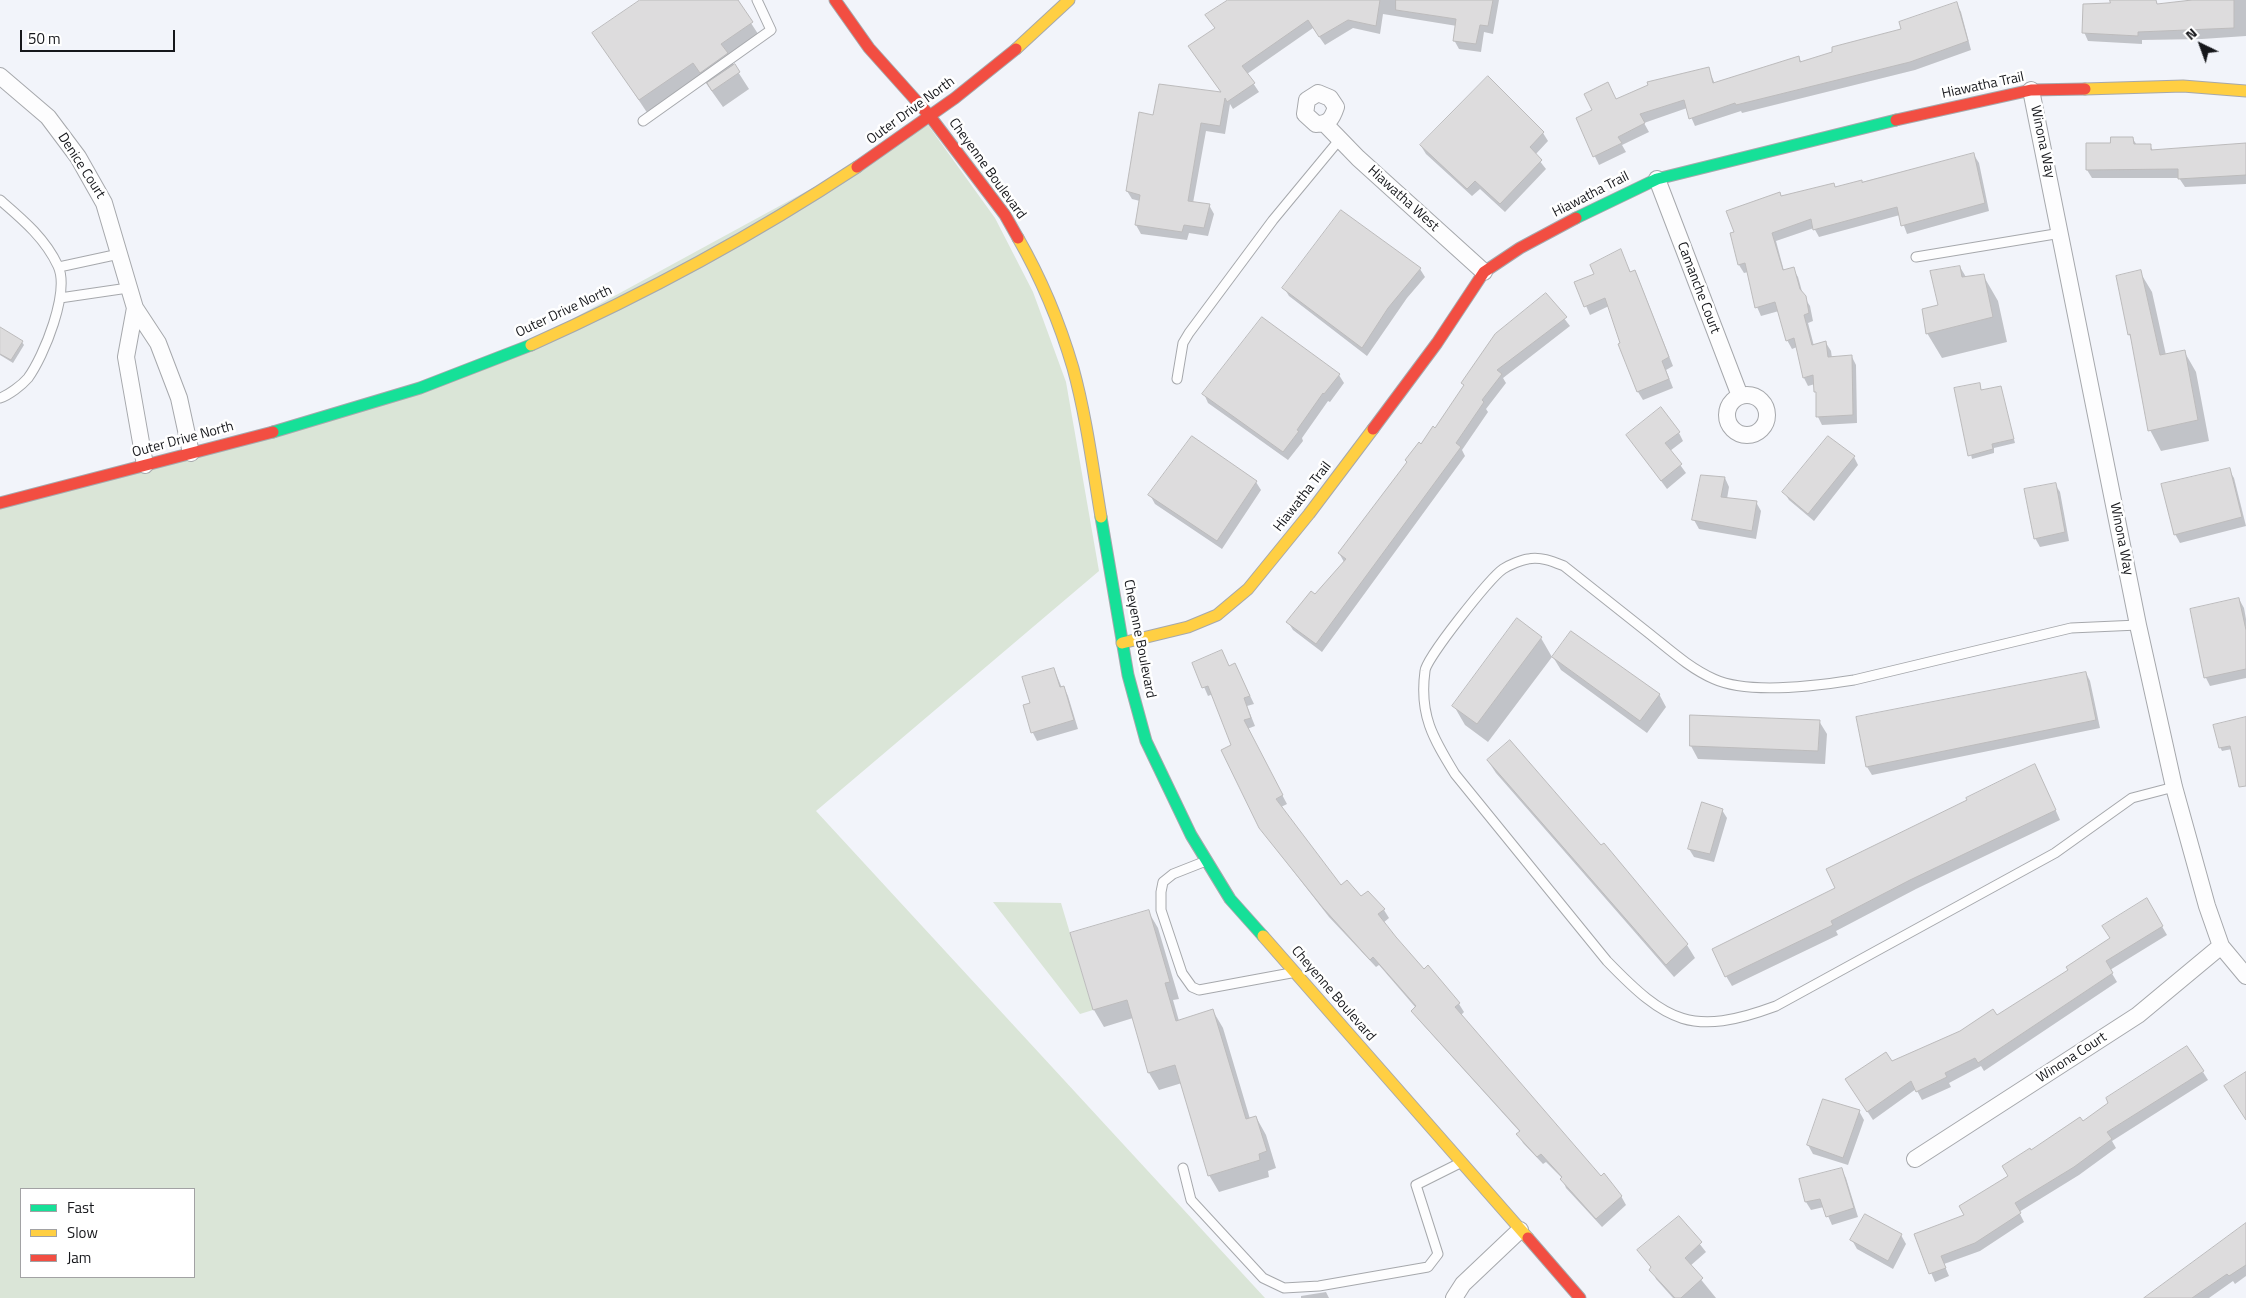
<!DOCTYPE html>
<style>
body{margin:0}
#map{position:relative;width:2246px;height:1298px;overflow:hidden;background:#f2f4fa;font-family:"Titillium Web",sans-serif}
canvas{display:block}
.legend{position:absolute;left:20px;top:1188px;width:175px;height:90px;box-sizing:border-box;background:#fff;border:1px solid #a2a2a4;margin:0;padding:6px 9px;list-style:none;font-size:15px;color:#16171b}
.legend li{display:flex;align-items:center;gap:10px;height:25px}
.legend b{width:25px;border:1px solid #a2a2a4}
.north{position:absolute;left:2176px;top:20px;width:50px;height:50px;-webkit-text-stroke:4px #fff;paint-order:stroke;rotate:318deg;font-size:14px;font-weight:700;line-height:20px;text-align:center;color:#16171b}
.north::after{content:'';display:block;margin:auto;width:18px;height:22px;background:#16171b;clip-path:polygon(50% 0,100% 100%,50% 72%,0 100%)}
.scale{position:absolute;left:20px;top:30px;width:155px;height:22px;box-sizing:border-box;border:2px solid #16171b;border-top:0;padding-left:6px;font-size:15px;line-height:18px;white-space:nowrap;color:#16171b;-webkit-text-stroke:4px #fff;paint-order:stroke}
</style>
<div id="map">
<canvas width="2246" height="1298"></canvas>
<ul class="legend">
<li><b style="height:6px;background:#16e098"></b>Fast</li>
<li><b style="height:6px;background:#ffcf43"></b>Slow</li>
<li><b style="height:6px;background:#f24e42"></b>Jam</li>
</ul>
<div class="north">N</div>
<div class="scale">50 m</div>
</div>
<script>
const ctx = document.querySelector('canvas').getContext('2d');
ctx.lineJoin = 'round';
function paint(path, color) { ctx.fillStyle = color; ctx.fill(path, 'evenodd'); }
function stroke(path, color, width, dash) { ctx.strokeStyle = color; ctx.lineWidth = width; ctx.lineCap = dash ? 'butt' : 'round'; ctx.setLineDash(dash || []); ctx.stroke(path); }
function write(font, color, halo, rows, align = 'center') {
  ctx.font = font + ' "Titillium Web",sans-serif'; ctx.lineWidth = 5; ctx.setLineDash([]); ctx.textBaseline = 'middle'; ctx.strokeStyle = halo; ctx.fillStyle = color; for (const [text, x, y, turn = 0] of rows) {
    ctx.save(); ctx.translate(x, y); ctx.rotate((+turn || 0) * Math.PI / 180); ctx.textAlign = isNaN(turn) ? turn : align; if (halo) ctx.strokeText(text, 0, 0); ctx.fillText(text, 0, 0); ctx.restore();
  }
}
const green = new Path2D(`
 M928,125L995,218L1033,292L1066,382L1099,571L816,811L1265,1298H0V507L475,372ZM21,1189H194V1277H21Z
 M993,902L1061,903L1093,1010L1080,1014Z`);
const shadow = new Path2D(`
 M642,0H736L762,40L731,61L749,89L723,107L703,79L650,117L594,33Z
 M1230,0H1499L1493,34L1484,32L1481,52L1459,49L1454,40L1457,26L1383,14L1380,34L1353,28L1325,45L1313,28L1247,74L1259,92L1233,109L1230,104L1225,134L1206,131L1193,203L1209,205L1214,214L1208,236L1189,233L1187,240L1141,234L1136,225L1140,201L1132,199L1127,191L1154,116L1222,93L1194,54L1216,29Z
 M2123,0H2146L2156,2L2158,5L2192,0H2246V36L2202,39L2142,40V44L2088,41L2084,32L2111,4Z
 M1957,4L1961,12L1971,50L1915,70L1742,113L1741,111L1695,126L1687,108L1644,123L1649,132L1622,145L1626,152L1599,165L1577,119L1616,100L1708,68L1715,84L1799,58L1802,63L1902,30Z
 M1543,133L1548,141L1535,155L1546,169L1505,212L1480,189L1472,196L1426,154L1421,146Z
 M2132,138L2137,145H2150L2153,151L2246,144V184L2185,187L2179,178H2092L2087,170L2112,144Z
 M1974,155L1979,163L1989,211L1907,234L1900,215L1819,237L1814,228L1776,241L1784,271L1793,269L1798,277L1803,295L1810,306L1813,321L1808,323L1814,346L1826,343L1831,351L1832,358L1852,357L1856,365L1857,423L1822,425L1818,417L1817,396L1815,384L1808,386L1804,378L1797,347L1792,349L1787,340L1779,311L1761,316L1757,307L1748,272L1744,273L1739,265L1731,234L1781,198L1833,184L1836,188L1863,184Z
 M1620,251L1631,273L1634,272L1639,280L1673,366L1666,370L1673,388L1643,400L1638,392L1609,306L1590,315L1576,283L1596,275Z
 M1960,267L1966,277L1983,275L1998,301L2007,342L1942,358L1927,333Z
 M1420,269L1425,277L1407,298L1367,356L1289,296L1284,288Z
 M2140,272L2152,292L2166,355L2184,351L2196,372L2209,441L2161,451L2150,430L2132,341L2129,334Z
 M1546,295L1570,326L1503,378L1506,383L1486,409L1488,412L1462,450L1465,456L1322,652L1293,630L1288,622L1315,596L1344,562L1339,553L1435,429L1465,387L1462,383Z
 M0,328L22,342L24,345L13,363L0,355Z
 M1339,375L1344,383L1330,402L1328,401L1302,438L1303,441L1288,460L1208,403L1204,394Z
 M1979,385L1982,391L2000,388L2015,443L1994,448V453L1972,459L1956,389Z
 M1679,433L1683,441L1670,451L1686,473L1667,489L1627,435Z
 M1854,457L1858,465L1814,521L1789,500L1784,492Z
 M2229,470L2234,478L2246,526L2180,543L2175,534Z
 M1725,478L1729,487L1727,499L1756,502L1761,511L1756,539L1699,529L1694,520Z
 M1256,482L1261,490L1222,549L1155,504L1150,495Z
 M2055,484L2060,492L2069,541L2040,547L2035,538Z
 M2239,599L2244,608L2246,619V678L2210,686L2206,678Z
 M1541,638L1552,657L1488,742L1465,725L1454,706Z
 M1553,657L1659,694L1666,707L1647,733L1561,670Z
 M1194,664L1229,667L1235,664L1254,704L1247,706L1255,726L1247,729L1287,804L1281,807L1341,887L1384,910L1389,918L1383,923L1424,971L1459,1004L1464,1012L1461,1015L1601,1178L1621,1196L1626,1205L1602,1227L1566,1188L1562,1178L1546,1162L1543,1164L1523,1143L1518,1134L1520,1132L1418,1019L1413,1011L1416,1008L1379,965L1376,967L1329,917L1266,836L1213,694L1208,696Z
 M1054,669L1062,688L1064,687L1068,696L1078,729L1037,741L1033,733L1025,706L1032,704Z
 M2086,673L2090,681L2100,728L1872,775L1867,767L1858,718Z
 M1691,717L1819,721L1827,734L1825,764L1698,759L1691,746Z
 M2246,719V765L2232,749L2222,751L2220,747Z
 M1488,761L1601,847L1603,844L1687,945L1695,958L1674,977L1496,773Z
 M2040,775L2060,820L1916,889L1836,931L1838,935L1732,986L1726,976L1837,888Z
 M1722,810L1727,818L1714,862L1694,857L1689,849Z
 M2146,899L2167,935L2110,970L2117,982L1984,1071L1981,1066L1949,1083L1951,1087L1922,1100L1916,1089L1873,1120L1852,1088L1892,1063L1997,1016L2069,971L2111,939Z
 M1148,911L1158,928L1179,999L1173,1000L1179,1021L1213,1011L1223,1028L1250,1119L1256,1117L1266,1135L1276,1168L1268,1171L1269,1177L1219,1192L1209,1175L1182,1083L1159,1090L1149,1073L1133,1018L1104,1027L1094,1010L1071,934Z
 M2203,1072L2208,1080L2112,1141L2116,1148L2079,1175L2019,1212L2024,1222L1980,1251L1944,1264L1949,1276L1935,1282L1915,1235L1966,1215L2010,1176L2031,1152L2083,1123Z
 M1859,1111L1864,1120L1848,1165L1813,1154L1808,1145Z
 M1842,1170L1846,1178L1858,1217L1832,1225L1824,1207L1811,1210L1806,1202L1801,1180Z
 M1679,1218L1706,1252L1690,1266L1716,1298H1673L1656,1279L1652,1269L1638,1250Z
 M2246,1228V1276L2235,1284L2233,1281L2209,1298H2147Z
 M1901,1235L1906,1244L1893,1269L1857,1249L1852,1240Z
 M1326,1292L1329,1298H1301V1296Z`);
const building = new Path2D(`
 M640,0H738L753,22L721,44L728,53L700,73L693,63L639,100L592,33Z
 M1228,0H1380L1376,26L1348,20L1319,37L1308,20L1242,66L1255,83L1227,102L1225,98L1220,126L1201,123L1188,201L1210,204L1204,228L1184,225L1182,232L1135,225L1140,195L1126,191L1139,112L1153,115L1159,84L1221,92L1188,46L1215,28L1205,15Z
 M1396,0H1493L1488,26L1480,25L1476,44L1453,41L1456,19L1396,10Z
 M2110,0H2156L2157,4L2192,0H2234V28L2138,32V36L2082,33L2083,4L2110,3Z
 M1957,2L1968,41L1910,62L1736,105L1735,103L1689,119L1684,100L1640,114L1645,123L1618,137L1622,143L1593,157L1576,118L1592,110L1584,94L1608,82L1616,99L1648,85L1647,82L1709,67L1713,83L1799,56L1800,62L1832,52V47L1901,29L1899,22Z
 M735,64L740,72L712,91L707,83Z
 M1488,76L1544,132L1530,147L1542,160L1500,204L1475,181L1467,189L1420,145Z
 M2111,137H2133L2134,144H2151V150L2246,143V175L2178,179V169L2086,170V143H2110Z
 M1974,153L1985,203L1901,226L1897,207L1813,230L1811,219L1772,233L1783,270L1794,267L1800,289L1806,296L1809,313L1804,315L1812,345L1826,341L1828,357L1852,355L1853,415L1816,417V392H1814L1813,375L1803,378L1794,338L1786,341L1775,302L1755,308L1745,263L1738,265L1730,233L1734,232L1726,211L1780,192L1781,196L1834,183L1835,187L1862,180V182Z
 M1341,210L1421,268L1388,308L1362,348L1282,288Z
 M1621,249L1630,272L1635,270L1669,357L1662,361L1669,379L1637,392L1618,344L1620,343L1605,298L1584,307L1574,282L1594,274L1590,265Z
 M1960,266L1962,277L1984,274L1993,317L1926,334L1922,309L1938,305L1930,271Z
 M2141,270L2160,355L2185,350L2198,420L2148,431L2130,334L2128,335L2116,276Z
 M1546,293L1567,317L1497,370L1502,374L1482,400L1484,402L1456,443L1461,447L1316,644L1286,622L1311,591L1315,594L1346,559L1338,553L1407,462L1405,460L1419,442L1421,444L1433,426L1435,428L1464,385L1461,383L1495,334Z
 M1262,317L1340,374L1324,394L1323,393L1297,430L1299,431L1283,452L1202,394Z
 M0,327L23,341L11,360L0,354Z
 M1980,383L1981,390L2001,386L2014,439L1992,444L1993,449L1968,456L1954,388Z
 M1661,407L1680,432L1665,443L1682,464L1661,481L1626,435Z
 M1192,436L1257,481L1217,541L1148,495Z
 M1828,436L1855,456L1808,514L1782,492Z
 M2230,468L2242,517L2174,535L2161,484Z
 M1701,475L1725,477L1721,497L1757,501L1752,531L1692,520Z
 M2056,483L2065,532L2034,539L2024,489Z
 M2239,598L2246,630V669L2204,678L2190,609Z
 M1517,618L1542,637L1477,724L1452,706Z
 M1571,631L1660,694L1640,721L1552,657Z
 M1222,650L1229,666L1235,663L1250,696L1244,698L1251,718L1244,720L1283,795L1276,799L1341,885L1347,880L1361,896L1368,891L1385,909L1378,914L1396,937L1424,969L1428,965L1460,1003L1455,1007L1601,1176L1604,1173L1622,1196L1596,1219L1560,1179L1562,1177L1541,1154L1537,1157L1516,1134L1520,1131L1411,1011L1416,1006L1373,957L1370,960L1323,908L1259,828L1221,750L1231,745L1208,686L1202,688L1192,663Z
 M1054,668L1060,687L1064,686L1074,720L1031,733L1023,705L1030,703L1022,677Z
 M2086,672L2096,720L1866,767L1856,717Z
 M1690,715L1820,720L1818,751L1690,746Z
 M2246,717V786L2239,787L2230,746L2219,748L2213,725Z
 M1510,740L1601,845L1604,843L1688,944L1666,965L1487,760Z
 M2035,764L2056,810L1910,880L1831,921L1833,925L1725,977L1712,949L1835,888L1826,869L1967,800L1966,798Z
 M1702,802L1723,809L1710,854L1688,849Z
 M2147,898L2163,926L2106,961L2113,973L1978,1063L1975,1058L1945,1073L1947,1077L1916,1092L1911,1081L1867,1112L1845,1079L1886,1052L1892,1061L1960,1031L1993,1009L1997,1015L2068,970L2066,967L2110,938L2102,926Z
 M1149,910L1170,982L1165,983L1176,1021L1213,1009L1246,1119L1256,1116L1267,1151L1259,1154L1260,1160L1208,1176L1175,1065L1148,1073L1127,1000L1093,1010L1070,933Z
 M2187,1046L2204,1071L2107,1132L2112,1139L2074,1167L2015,1203L2021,1213L1975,1243L1941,1256L1946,1268L1929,1274L1914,1234L1964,1215L1959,1206L2008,1176L2002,1166L2030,1148L2031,1150L2080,1117L2083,1121L2108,1103L2106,1098Z
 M2246,1072V1120L2224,1086Z
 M1823,1099L1860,1110L1843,1158L1807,1145Z
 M1842,1168L1854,1208L1826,1217L1820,1199L1805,1202L1799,1179Z
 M1865,1214L1902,1234L1888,1261L1850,1240Z
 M1679,1216L1702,1242L1685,1258L1703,1278L1681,1298H1675L1649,1270L1651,1267L1637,1250Z
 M2246,1223V1265L2229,1276L2227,1274L2192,1298H2144Z`);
const lane = new Path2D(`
 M643,121L771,30L757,0
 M0,200C22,219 45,238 58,266C70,292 44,356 28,378C22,385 9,395 0,398
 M1916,257L2061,233
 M59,267L119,254
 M60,298L128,288
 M1177,379L1183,343L1189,333L1273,220L1340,139
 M2138,625L2071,628L1854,680C1816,686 1749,695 1714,679C1691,669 1671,651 1651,635C1622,612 1593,589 1564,566C1554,562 1540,556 1528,559C1521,560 1509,565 1503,569C1490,578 1426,658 1425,671C1419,715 1433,738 1455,774L1607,961C1667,1023 1692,1037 1776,1006L2055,853L2132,798L2174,787
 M1206,861L1173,874L1163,882L1161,892V910L1182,973L1192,987L1199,990L1291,973
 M1183,1168L1191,1200L1263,1278L1284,1288L1319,1286L1428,1267L1438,1254L1416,1185L1460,1163`);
const street = new Path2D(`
 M0,76L48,117L78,157L104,203L135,308L158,343L179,398L191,453
 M2031,90L2138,625L2174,787L2207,906L2221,946L2246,976
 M1318,93L1330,98L1336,107C1332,119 1329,124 1316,124L1305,114L1307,100Z
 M1325,124L1358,158L1484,272
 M1657,179L1740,396
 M135,308L126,357L145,465
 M1727 415a20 20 0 1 1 40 0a20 20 0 1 1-40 0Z
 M1915,1159L2138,1015L2221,946
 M1454,1298L1463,1284L1520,1230`);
const fast = new Path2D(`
 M1576,218L1657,179L1896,120
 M273,432L420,388L531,345
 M1101,517L1128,675L1146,741L1191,835L1230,899L1263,936`);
const slow = new Path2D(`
 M1016,49L1069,0
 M2085,89L2183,86L2246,91
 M1018,238C1041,278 1060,324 1073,368C1086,415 1093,469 1101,517
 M531,345C645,294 754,235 857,167
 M1122,643L1188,627L1217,615L1248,589L1309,514L1373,429
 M1263,936L1528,1238`);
const jam = new Path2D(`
 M835,0L869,48L929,115L1005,215L1018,238
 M1896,120L2031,90L2085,89
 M857,167L955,98L1016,49
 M1373,429L1437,343L1484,272L1520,248L1576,218
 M0,503L273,432
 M1528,1238L1580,1298`);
const streetNames = [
 ["Hiawatha Trail",1983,86,-12],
 ["Outer Drive North",911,111,-36],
 ["Winona Way",2042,142,78],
 ["Denice Court",81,166,57],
 ["Cheyenne Boulevard",987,169,54],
 ["Hiawatha Trail",1591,195,-27],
 ["Hiawatha West",1403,199,42],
 ["Camanche Court",1698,288,69],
 ["Outer Drive North",564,312,-25],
 ["Outer Drive North",183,440,-15],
 ["Hiawatha Trail",1303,497,-52],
 ["Winona Way",2121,539,79],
 ["Cheyenne Boulevard",1139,639,79],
 ["Cheyenne Boulevard",1333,994,49],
 ["Winona Court",2072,1058,-33]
];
paint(green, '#dae5d7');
paint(shadow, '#0003');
paint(building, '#dddcdd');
stroke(building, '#bcbbbc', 1);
stroke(lane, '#a6a8ac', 11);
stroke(street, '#a6a8ac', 18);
stroke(fast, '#a6a8ac', 13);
stroke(slow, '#a6a8ac', 13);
stroke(jam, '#a6a8ac', 13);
stroke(lane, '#fdfdfe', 9);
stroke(street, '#fdfdfe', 16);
stroke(fast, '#16e098', 11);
stroke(slow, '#ffcf43', 11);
stroke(jam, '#f24e42', 11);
write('14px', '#16171b', '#fff', streetNames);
</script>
